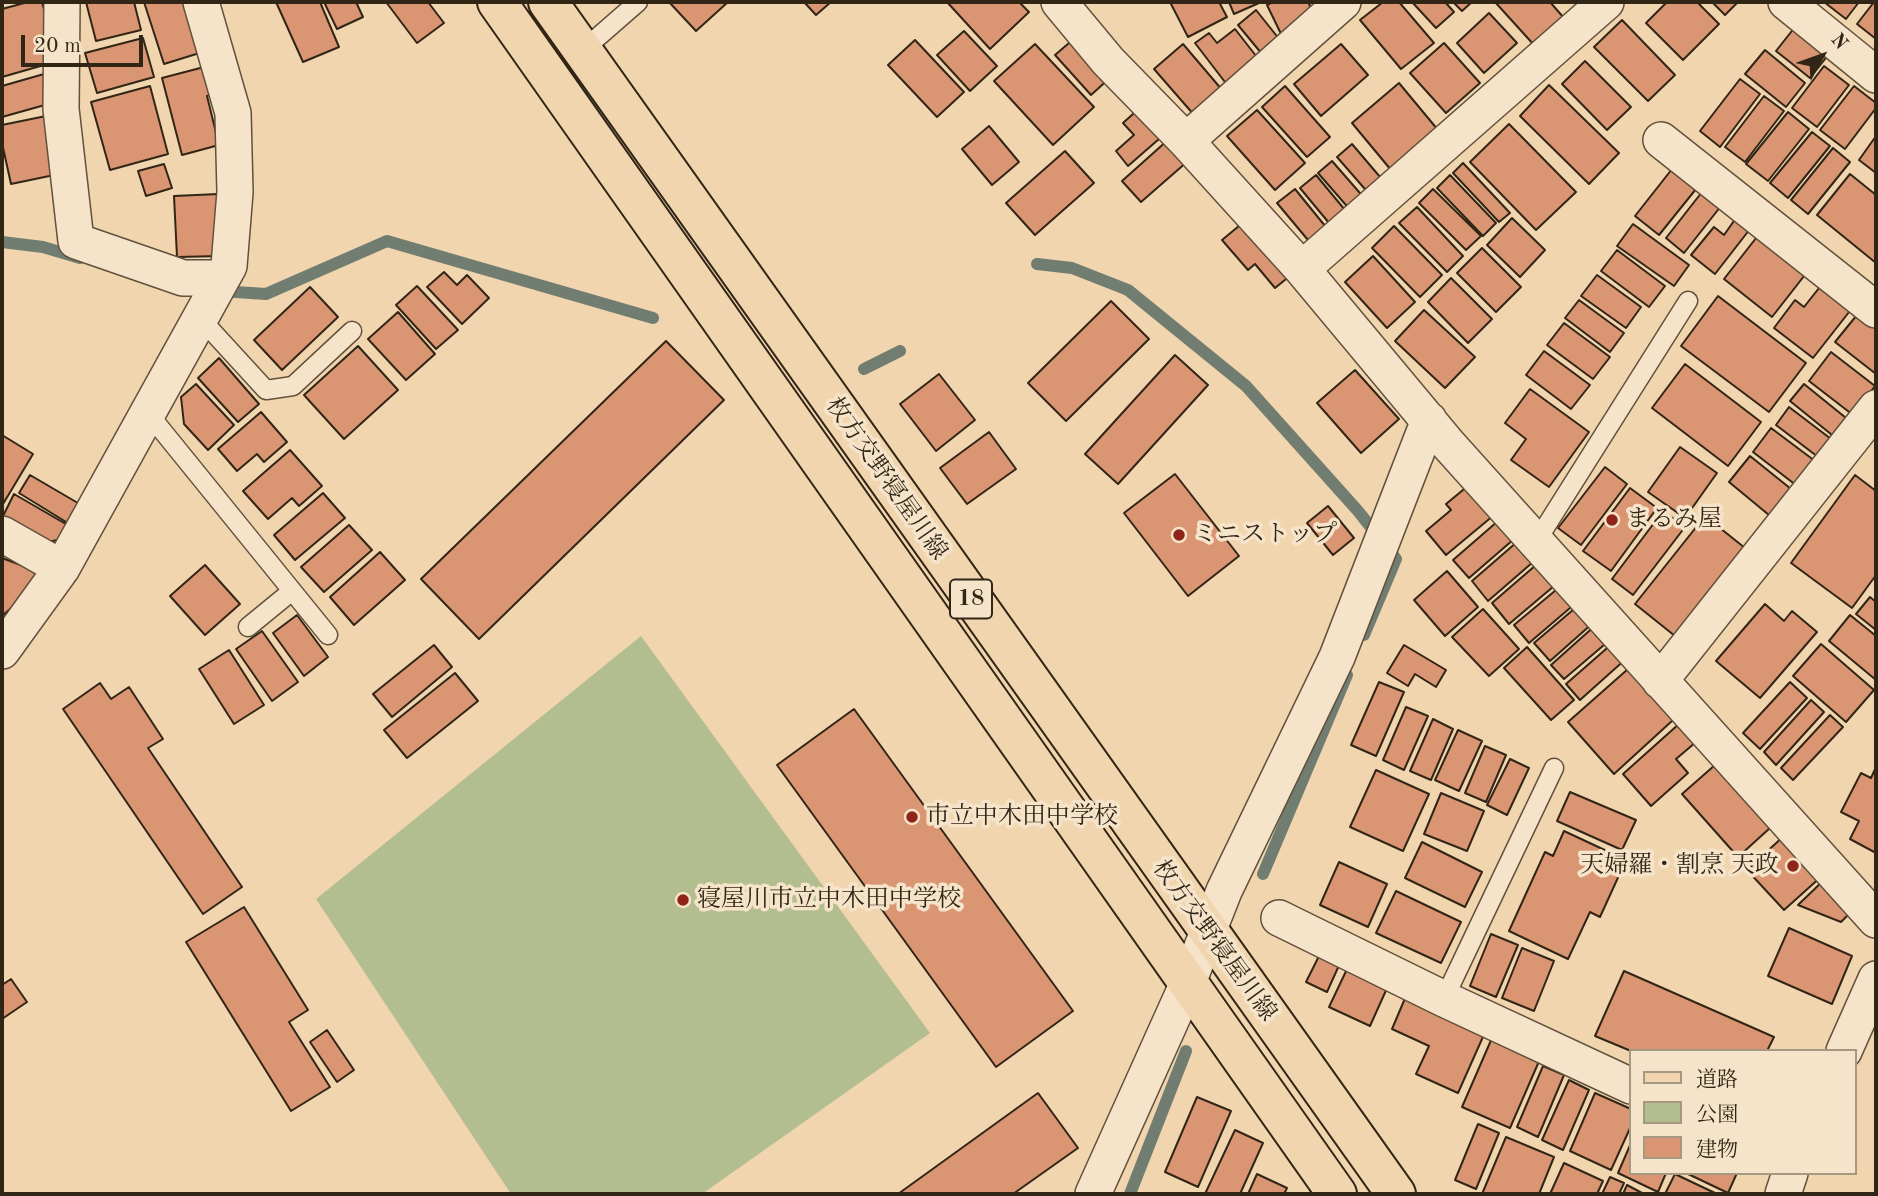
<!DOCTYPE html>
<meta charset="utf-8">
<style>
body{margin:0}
#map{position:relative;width:1878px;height:1196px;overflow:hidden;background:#f1d5ae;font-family:"Old Standard TT","Noto Serif JP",serif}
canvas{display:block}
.frame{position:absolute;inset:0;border:4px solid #312516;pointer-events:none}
.legend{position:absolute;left:1629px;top:1049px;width:228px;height:126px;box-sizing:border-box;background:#f6e4ca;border:2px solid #a79882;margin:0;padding:9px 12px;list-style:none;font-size:21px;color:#312516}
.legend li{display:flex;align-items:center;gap:14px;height:35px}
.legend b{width:35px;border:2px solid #a79882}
.north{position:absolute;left:1787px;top:21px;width:70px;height:70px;-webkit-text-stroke:5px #f6e4ca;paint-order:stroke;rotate:50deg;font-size:19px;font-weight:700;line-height:28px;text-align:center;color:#312516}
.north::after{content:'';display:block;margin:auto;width:24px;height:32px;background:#312516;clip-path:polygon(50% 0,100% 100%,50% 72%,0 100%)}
.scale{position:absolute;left:21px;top:35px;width:122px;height:32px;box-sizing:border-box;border:4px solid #312516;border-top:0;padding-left:9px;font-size:21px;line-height:24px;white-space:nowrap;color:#312516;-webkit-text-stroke:5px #f6e4ca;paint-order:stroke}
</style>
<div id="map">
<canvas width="1878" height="1196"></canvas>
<div class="frame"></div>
<ul class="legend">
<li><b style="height:9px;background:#f1d5ae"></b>道路</li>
<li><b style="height:19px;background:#b3be90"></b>公園</li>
<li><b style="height:19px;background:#da9673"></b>建物</li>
</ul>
<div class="north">N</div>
<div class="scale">20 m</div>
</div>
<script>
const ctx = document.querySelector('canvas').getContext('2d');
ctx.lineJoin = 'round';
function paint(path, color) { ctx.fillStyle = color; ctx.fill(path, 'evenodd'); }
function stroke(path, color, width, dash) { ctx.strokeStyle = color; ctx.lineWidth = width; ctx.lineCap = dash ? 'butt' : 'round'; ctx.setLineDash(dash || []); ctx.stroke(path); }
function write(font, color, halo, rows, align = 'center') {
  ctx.font = font + ' "Old Standard TT","Noto Serif JP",serif'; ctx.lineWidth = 7; ctx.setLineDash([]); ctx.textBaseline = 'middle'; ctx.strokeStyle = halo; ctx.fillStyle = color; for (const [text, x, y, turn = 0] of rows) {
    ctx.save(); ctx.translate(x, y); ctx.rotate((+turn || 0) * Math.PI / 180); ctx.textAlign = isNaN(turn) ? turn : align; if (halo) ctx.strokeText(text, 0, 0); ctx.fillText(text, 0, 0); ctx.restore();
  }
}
const green = new Path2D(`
 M641,636L930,1033L702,1194H511L316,899Z`);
const stream = new Path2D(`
 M2,242L43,247L80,258
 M1037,264L1072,268L1128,290L1246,386L1358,511L1396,559L1364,635
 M220,291L266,294L387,241L653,318
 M864,369L900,351
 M1263,874L1347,675
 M1130,1194L1186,1051`);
const building = new Path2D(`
 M28,2H42L58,61L2,77V9Z
 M86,2H134L141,30L96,41Z
 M144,2H190L206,51L164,64Z
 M276,2H320L339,47L303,62Z
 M324,2H356L363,17L337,29Z
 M386,2H428L444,23L417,43Z
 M669,2H728L696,31Z
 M804,2H831L816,15Z
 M947,2H1019L1029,12L990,49Z
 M1170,2H1219L1227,17L1188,37Z
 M1229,2H1258L1259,3L1234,14Z
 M1273,2H1308L1317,20L1283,38L1267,5Z
 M1383,2H1399L1434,43L1401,69L1360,20Z
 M1412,2H1445L1454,12L1436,28Z
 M1453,2H1472L1462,11Z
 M1495,2H1550L1564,18L1534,45Z
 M1667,2H1697L1719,24L1683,60L1646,23Z
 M1712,2H1738L1725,15Z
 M1824,2H1859L1846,19Z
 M1874,2H1876V39L1857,24Z
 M1256,10L1284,45L1267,60L1238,25Z
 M1489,13L1517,43L1484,73L1457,43Z
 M1622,20L1675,75L1648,101L1594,47Z
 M1795,27L1829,54L1810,78L1776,51Z
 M1235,29L1260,61L1228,86L1195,43L1209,33L1217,43Z
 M964,31L997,66L970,91L937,55Z
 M1076,37L1112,76L1091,95L1055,55Z
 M143,38L154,77L97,93L85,53Z
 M915,40L964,92L937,117L888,65Z
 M1444,43L1480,83L1446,113L1410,73Z
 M1035,44L1094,107L1053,145L994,81Z
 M1183,44L1223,91L1195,116L1154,69Z
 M1341,44L1368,75L1321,116L1294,84Z
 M1765,50L1805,83L1786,107L1745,74Z
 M1585,61L1631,107L1607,130L1562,84Z
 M208,66L215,94L207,96L219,145L182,155L162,78Z
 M1824,66L1849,85L1817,127L1792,108Z
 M44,74L52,103L2,117V86Z
 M1740,79L1760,94L1720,147L1700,131Z
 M1399,83L1438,130L1391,170L1352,123Z
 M1549,85L1619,153L1589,184L1520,116Z
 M150,86L168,154L110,170L91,102Z
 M1285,86L1330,137L1307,157L1262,107Z
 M1854,86L1876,103V108L1845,149L1820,130Z
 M1764,96L1784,111L1745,162L1725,147Z
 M1143,105L1167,132L1128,166L1116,151L1134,135L1123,123Z
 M1257,110L1305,163L1275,190L1227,136Z
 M1788,112L1809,129L1768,181L1746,164Z
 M46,116L59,174L11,184L2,143V125Z
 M1509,124L1576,192L1536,230L1470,162Z
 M989,126L1019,162L992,185L962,149Z
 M1812,132L1830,146L1788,198L1770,183Z
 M1876,136V173L1859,160Z
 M1169,139L1188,161L1141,202L1122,181Z
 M1352,144L1386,184L1371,196L1337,157Z
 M1833,148L1850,162L1808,214L1791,200Z
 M1065,151L1094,183L1035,235L1006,203Z
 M1332,161L1366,200L1352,212L1318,173Z
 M1463,163L1510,213L1499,222L1453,173Z
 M164,164L172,188L146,196L138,171Z
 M1672,169L1696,189L1659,235L1635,216Z
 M1850,174L1876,195V263L1817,215Z
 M1316,175L1350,216L1334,229L1300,188Z
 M1450,175L1496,223L1483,236L1437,188Z
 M1295,189L1330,232L1313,246L1277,203Z
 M1433,189L1481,236L1466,250L1419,203Z
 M1702,192L1721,206L1684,253L1666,238Z
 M219,194L221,256L177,257L174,196Z
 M1417,207L1463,256L1447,272L1399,223Z
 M1251,216L1296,271L1275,288L1255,264L1248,270L1222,240Z
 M1512,218L1545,250L1520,277L1487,245Z
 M1736,218L1750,229L1715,274L1691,255L1714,227L1724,235Z
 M1633,224L1689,265L1674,286L1617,246Z
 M1394,226L1442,275L1420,297L1372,248Z
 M1760,233L1808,271L1772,317L1724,279Z
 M1482,248L1521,287L1496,312L1457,273Z
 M1617,250L1665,286L1649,307L1601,271Z
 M1373,256L1415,302L1387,328L1345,282Z
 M444,272L457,285L467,275L489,298L462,324L427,287Z
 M1597,275L1641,307L1626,328L1581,296Z
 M1451,278L1492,319L1468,343L1428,302Z
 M1823,283L1853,307L1813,358L1774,328L1795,300L1804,307Z
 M417,286L458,330L436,349L396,305Z
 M310,287L338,317L282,370L254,340Z
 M1718,296L1806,363L1769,412L1681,346Z
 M1579,300L1624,333L1610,352L1565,318Z
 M1111,301L1149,339L1066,421L1028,383Z
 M1424,310L1475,357L1445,388L1395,341Z
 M1861,310L1876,322V374L1835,342Z
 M398,312L435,354L406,380L368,339Z
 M1564,323L1610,357L1593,379L1547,345Z
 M666,341L724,400L479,639L421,579Z
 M358,346L398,390L344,439L304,395Z
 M1544,351L1590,385L1571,409L1526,375Z
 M1831,352L1875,386L1853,415L1809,381Z
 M1175,355L1208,385L1118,484L1085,454Z
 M219,358L259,404L238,422L198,378Z
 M1685,364L1761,422L1728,466L1652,408Z
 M1355,370L1399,419L1361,453L1317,403Z
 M939,374L975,420L936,451L900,404Z
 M196,384L234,425L208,450L184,424L181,397Z
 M1804,384L1851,422L1837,439L1790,401Z
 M1530,389L1589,432L1549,487L1511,460L1526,439L1505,423Z
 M1789,407L1835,442L1822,460L1776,425Z
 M261,412L287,442L264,462L257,454L237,471L218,449Z
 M1771,428L1819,464L1801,489L1753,452Z
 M989,432L1016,469L967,504L940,468Z
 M2,435L33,454L3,504L2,503Z
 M1680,447L1717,473L1685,518L1648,492Z
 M290,450L322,486L299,506L292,498L268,519L243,491Z
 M1750,456L1796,493L1775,520L1729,482Z
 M1605,467L1627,484L1581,545L1558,528Z
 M1175,474L1239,556L1188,596L1124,513Z
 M30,475L83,506L71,525L19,493Z
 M1855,475L1876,491V575L1852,608L1791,563Z
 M1469,485L1494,515L1446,555L1426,531L1451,510L1446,504Z
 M1630,488L1657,508L1611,571L1583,551Z
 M323,493L345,518L295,560L274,535Z
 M14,494L71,527L65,538L45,543L2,518Z
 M1328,506L1354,538L1333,555L1307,523Z
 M1663,511L1685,527L1633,595L1612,579Z
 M1705,516L1745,548L1675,636L1635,604Z
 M1498,521L1514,539L1469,578L1453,560Z
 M349,525L372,550L324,592L301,567Z
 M1517,542L1533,562L1488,601L1472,581Z
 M380,552L405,580L354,625L330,597Z
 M2,558L34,570L40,583L2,616Z
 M205,565L240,604L205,635L170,596Z
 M1536,565L1554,586L1509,624L1492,603Z
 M1447,571L1478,607L1445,636L1414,600Z
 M1562,585L1577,602L1529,643L1514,625Z
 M1870,597L1876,602V630L1856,614Z
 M1580,604L1594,622L1550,661L1534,643Z
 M1765,604L1784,621L1792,611L1817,632L1760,698L1716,661Z
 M1483,609L1519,649L1489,676L1452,637Z
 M297,615L328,657L304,676L273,633Z
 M1850,615L1876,636V680L1829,641Z
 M1598,623L1611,639L1564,679L1551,665Z
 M262,631L298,682L272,701L236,649Z
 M1614,642L1628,657L1580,700L1566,684Z
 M1821,644L1874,690L1846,722L1793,676Z
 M434,645L452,667L392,717L373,694Z
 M1404,645L1446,670L1436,687L1415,674L1408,686L1387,673Z
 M1527,647L1574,700L1551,720L1504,668Z
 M229,650L264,705L234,724L199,669Z
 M1628,669L1673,720L1614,774L1568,722Z
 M455,673L478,701L407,758L384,730Z
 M1379,682L1404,692L1376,756L1351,745Z
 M1790,682L1807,698L1760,749L1743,733Z
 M100,683L111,699L129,687L163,739L148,748L242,887L203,914L63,709Z
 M1811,700L1824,712L1776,765L1764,752Z
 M1406,707L1428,716L1404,770L1383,760Z
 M854,709L1073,1011L996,1067L777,765Z
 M1830,715L1843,727L1793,780L1781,768Z
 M1433,719L1453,729L1431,780L1410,771Z
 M1680,723L1696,742L1676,759L1688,773L1651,806L1623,774Z
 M1458,730L1482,741L1459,791L1435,780Z
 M1485,746L1506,755L1486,802L1465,793Z
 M1510,759L1529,768L1507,815L1487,805Z
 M1715,765L1770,828L1738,857L1682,794Z
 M1876,767V853L1850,839L1859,821L1841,812L1861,773L1871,778Z
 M1376,770L1429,794L1403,851L1350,827Z
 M1570,792L1636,820L1622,850L1557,821Z
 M1441,793L1484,811L1467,851L1424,834Z
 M1564,831L1626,860L1600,917L1590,912L1568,959L1509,931L1545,852L1553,856Z
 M1786,834L1823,875L1784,910L1747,870Z
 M1422,842L1482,872L1465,907L1405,878Z
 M1339,862L1387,884L1368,927L1320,905Z
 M1825,879L1854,909L1841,922L1798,905Z
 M1396,891L1461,922L1441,963L1376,933Z
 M244,907L308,1010L289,1022L330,1087L291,1111L186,942Z
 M1789,928L1852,956L1832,1004L1768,976Z
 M1491,934L1518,945L1496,997L1470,986Z
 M1522,948L1554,961L1534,1011L1502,998Z
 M1321,952L1341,961L1327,992L1306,982Z
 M1348,967L1388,986L1370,1026L1329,1007Z
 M1624,971L1774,1037L1767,1051H1631L1595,1036Z
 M11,979L27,1002L2,1019V985Z
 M1406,996L1486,1030L1458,1093L1416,1074L1429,1046L1392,1029Z
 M327,1030L354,1070L337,1082L310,1042Z
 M1492,1038L1540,1059L1510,1128L1462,1107Z
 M1543,1066L1564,1075L1538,1137L1517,1127Z
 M1569,1080L1589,1090L1563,1150L1542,1140Z
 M1038,1093L1078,1148L1013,1194H898Z
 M1595,1093L1631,1109V1126L1611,1170L1570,1151Z
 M1197,1097L1231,1111L1198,1187L1165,1172Z
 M1478,1124L1499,1133L1476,1189L1455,1180Z
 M1235,1130L1263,1143L1240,1194H1205Z
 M1506,1137L1554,1157L1539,1194H1482Z
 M1631,1143V1173H1666L1658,1192L1618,1173Z
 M1564,1163L1603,1181L1597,1194H1550Z
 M1686,1173H1737L1728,1193Z
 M1257,1174L1287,1188L1284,1194H1248Z
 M1675,1174L1717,1194H1665Z
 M1610,1177L1624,1183L1619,1194H1602Z
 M1627,1185L1642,1193L1641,1194H1623Z`);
const lane = new Path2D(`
 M583,50L638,2
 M200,318L266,390L293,386L352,331
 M148,413L328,635
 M1536,542L1688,301
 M248,627L292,591
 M1444,999L1554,768`);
const street = new Path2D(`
 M62,2L61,109L76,241L183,278H222
 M1059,2L1108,61L1186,141L1302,269L1448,444L1876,920
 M1786,2L1876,75
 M1661,140L1876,310
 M1186,141L1343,2
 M1302,269L1606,2
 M2,534L62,568
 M2,651L62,568L229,266L235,192L233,113L201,2
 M1660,681L1876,408
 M1279,918L1444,999L1631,1086
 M1844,1051L1876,979
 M1093,1194L1187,985L1224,891L1337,657L1429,420
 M1783,1194L1790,1173`);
const primary = new Path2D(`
 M497,2L1337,1194
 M548,2L1396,1194`);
const markers = [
 [1612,520,7,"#8f2418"],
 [1179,535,7,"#8f2418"],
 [912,817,7,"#8f2418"],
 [1793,866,7,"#8f2418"],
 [683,900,7,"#8f2418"]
];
const shields = [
 [971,599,42]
];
const shieldNames = [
 ["18",971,599]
];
const streetNames = [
 ["枚方交野寝屋川線",886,479,55],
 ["枚方交野寝屋川線",1214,941,54]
];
const poiNames = [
 ["まるみ屋",1626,520],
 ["ミニストップ",1193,535],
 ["市立中木田中学校",926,817],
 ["天婦羅・割烹 天政",1779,866,"right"],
 ["寝屋川市立中木田中学校",697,900]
];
paint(green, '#b3be90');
stroke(stream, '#717d71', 12);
paint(building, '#da9673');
stroke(building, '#312516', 2);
stroke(lane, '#61513c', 21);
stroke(street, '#61513c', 38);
stroke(primary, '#312516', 42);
stroke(lane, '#f6e4ca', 18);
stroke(street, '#f6e4ca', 35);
stroke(primary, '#f1d5ae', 38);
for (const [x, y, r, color] of markers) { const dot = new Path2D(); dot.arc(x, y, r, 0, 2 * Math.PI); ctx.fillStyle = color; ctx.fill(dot); stroke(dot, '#f6e4ca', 2.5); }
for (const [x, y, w] of shields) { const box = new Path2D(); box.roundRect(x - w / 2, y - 19.5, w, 39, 5); ctx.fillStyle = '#f6e4ca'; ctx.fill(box); stroke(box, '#312516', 2); }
write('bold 23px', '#312516', null, shieldNames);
write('24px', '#312516', '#f6e4ca', streetNames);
write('24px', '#312516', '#f6e4ca', poiNames, 'left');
</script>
